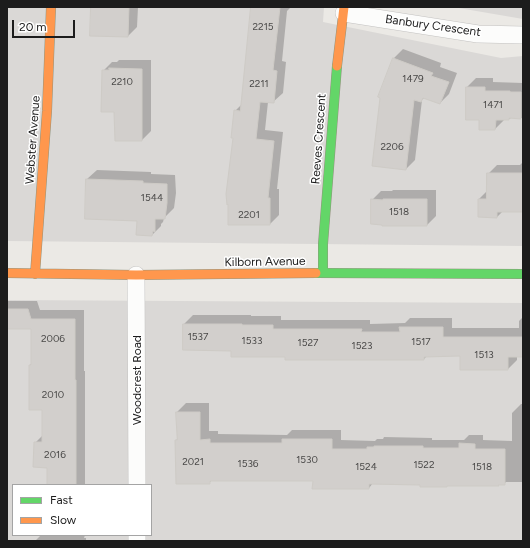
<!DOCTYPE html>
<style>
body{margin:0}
#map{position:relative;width:530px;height:548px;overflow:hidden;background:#ebe9e5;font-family:Figtree,sans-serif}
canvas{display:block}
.frame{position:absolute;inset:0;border:8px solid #1c1c1c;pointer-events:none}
.legend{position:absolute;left:12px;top:484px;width:140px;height:52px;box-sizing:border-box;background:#fff;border:1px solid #a4a4a4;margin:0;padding:5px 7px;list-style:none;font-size:12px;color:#1c1c1c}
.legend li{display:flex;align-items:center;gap:8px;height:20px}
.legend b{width:20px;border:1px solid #a4a4a4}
.scale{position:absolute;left:12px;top:20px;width:63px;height:18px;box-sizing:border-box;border:2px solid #1c1c1c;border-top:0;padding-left:5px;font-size:12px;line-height:14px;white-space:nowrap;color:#1c1c1c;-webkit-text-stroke:3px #fff;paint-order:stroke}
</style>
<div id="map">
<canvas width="530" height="548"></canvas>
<div class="frame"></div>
<ul class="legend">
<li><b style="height:5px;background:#63d668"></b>Fast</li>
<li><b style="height:5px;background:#ff974d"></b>Slow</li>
</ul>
<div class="scale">20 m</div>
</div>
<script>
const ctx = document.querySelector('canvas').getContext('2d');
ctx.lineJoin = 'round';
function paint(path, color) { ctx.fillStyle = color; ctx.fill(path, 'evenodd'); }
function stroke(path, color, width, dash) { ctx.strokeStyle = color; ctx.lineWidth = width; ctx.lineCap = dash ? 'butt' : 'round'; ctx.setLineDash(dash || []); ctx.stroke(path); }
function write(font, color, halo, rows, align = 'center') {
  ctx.font = font + ' Figtree,sans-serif'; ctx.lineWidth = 3; ctx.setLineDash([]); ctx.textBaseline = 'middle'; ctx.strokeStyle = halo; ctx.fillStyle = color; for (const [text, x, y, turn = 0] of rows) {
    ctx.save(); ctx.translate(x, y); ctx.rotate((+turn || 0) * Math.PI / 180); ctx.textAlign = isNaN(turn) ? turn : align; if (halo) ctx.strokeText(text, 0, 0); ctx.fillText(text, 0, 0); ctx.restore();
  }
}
const residential = new Path2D(`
 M7,7H324L323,22L501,58L523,56V246L7,241Z
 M453,7H523V19Z
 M7,300L523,303V541H7ZM13,485H151V535H13Z`);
const shadow = new Path2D(`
 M92,7H138L137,27L128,36L91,35Z
 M252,7H291L287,11L282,61L286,62L283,93L273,102H268L265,130L283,132L277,189H279V215L270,224L234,137L235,111L242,104Z
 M403,49L441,63L440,67L457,73L449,94L440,103L424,98L422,100L415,160L406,169L382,97L380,96L394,58Z
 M119,60H151V131L142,140L115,111L103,71L112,62H117Z
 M476,78H493V82L523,83V118H511L509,119L504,120L495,129L480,119L467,87Z
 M522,163L523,164V211H503L497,217L479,216V199L487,191L488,174L497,165H520Z
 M97,170L151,172V174L175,175L176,193L174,208L164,218L163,222L161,224V226L152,235L138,220L87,179Z
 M393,190H436V216L427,225L372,200L381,191H392Z
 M7,301H37L40,310H84V371H85V485H48V467L35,443L43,435V409L30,365L32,363V328H7Z
 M193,315H251V316H281V320H370V324L405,323L410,318H452V328H519V321L523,317V356H517V360L508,369L461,355L427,356L424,359L286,356L232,350L184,324Z
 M186,403H209V431H218V434L287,435L292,430H341V440L375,441L377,439H383L384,437L432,438V440H464L469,435H483V440L512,441V413L521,404H523V482H506L504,484H500L498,485H448L447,486L421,484L373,483L369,488L314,480H212L209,483L176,440L178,439L177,412Z
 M41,535H85L84,538H86V541H35Z`);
const building = new Path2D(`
 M91,7H129L128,37L90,36Z
 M251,7H280L273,70L277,71L274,103L260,102L256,139L274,141L268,198H270V225H228V204L227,205L226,194L233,138H231L234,110L240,111Z
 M393,58L433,73L431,76L449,82L440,104L423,98L421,102L414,100L406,170L372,166L380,98L378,97Z
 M109,68L142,69V141H115L114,112H101L102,70H109Z
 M466,87H485V91H510V92H521V119L509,118V120H496L495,130H479V120H466Z
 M487,173H523V212H497V218L478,217V199H486Z
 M86,179L143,181V183L167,184V203L165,219H155V232L153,231L152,236L136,235L137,221L85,219Z
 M371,199L383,200V199H427V226H382V225L371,224Z
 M7,309H28L31,319H75V380H76V485H47V468L33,467L34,442H42V410H29V365H31V329H7Z
 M183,324H242V325H273V329H362L361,332H400L399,327H443V337H523V357H508V370H460V356L424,357V360H285V357H231V351L183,350Z
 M176,412H200V440L210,439V443H282V439H332V449H367V447H374V446H423V448H459V443L475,444V449H505V485H498L499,486H447V487H420V485L369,484V489H312L313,481H210V484H176L175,440H177Z`);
const street = new Path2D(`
 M344,13L478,34L523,35
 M136,275L137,485
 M137,535V541`);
const fast = new Path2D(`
 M316,273L523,274
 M323,273V244L337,66`);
const slow = new Path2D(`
 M337,66L344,7
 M7,273L136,275L316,273
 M35,274L47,111L51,7`);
const numberNames = [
 ["2215",263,27],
 ["1479",413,79],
 ["2210",122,82],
 ["2211",259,84],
 ["1471",493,105],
 ["2206",392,147],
 ["1544",152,198],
 ["1518",399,212],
 ["2201",249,215],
 ["1537",198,337],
 ["2006",53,339],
 ["1533",252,341],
 ["1517",421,342],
 ["1527",308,343],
 ["1523",362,346],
 ["1513",484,355],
 ["2010",53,395],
 ["2016",55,455],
 ["1530",307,460],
 ["2021",193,462],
 ["1536",248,464],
 ["1522",424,465],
 ["1524",366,467],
 ["1518",482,467]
];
const streetNames = [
 ["Banbury Crescent",433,26,8],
 ["Reeves Crescent",319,139,-86],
 ["Webster Avenue",33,140,-86],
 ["Kilborn Avenue",265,262,-1],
 ["Woodcrest Road",137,380,-90]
];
paint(residential, '#dad8d6');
paint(shadow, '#0003');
paint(building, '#d2cfcc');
stroke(building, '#cecbc6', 1);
stroke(street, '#c3c2c1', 18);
stroke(fast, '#92947e', 10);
stroke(slow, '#92947e', 10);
stroke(street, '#fcfcfb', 17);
stroke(fast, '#63d668', 9);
stroke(slow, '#ff974d', 9);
write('10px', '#4a4948', null, numberNames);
write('12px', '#1c1c1c', '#fff', streetNames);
</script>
